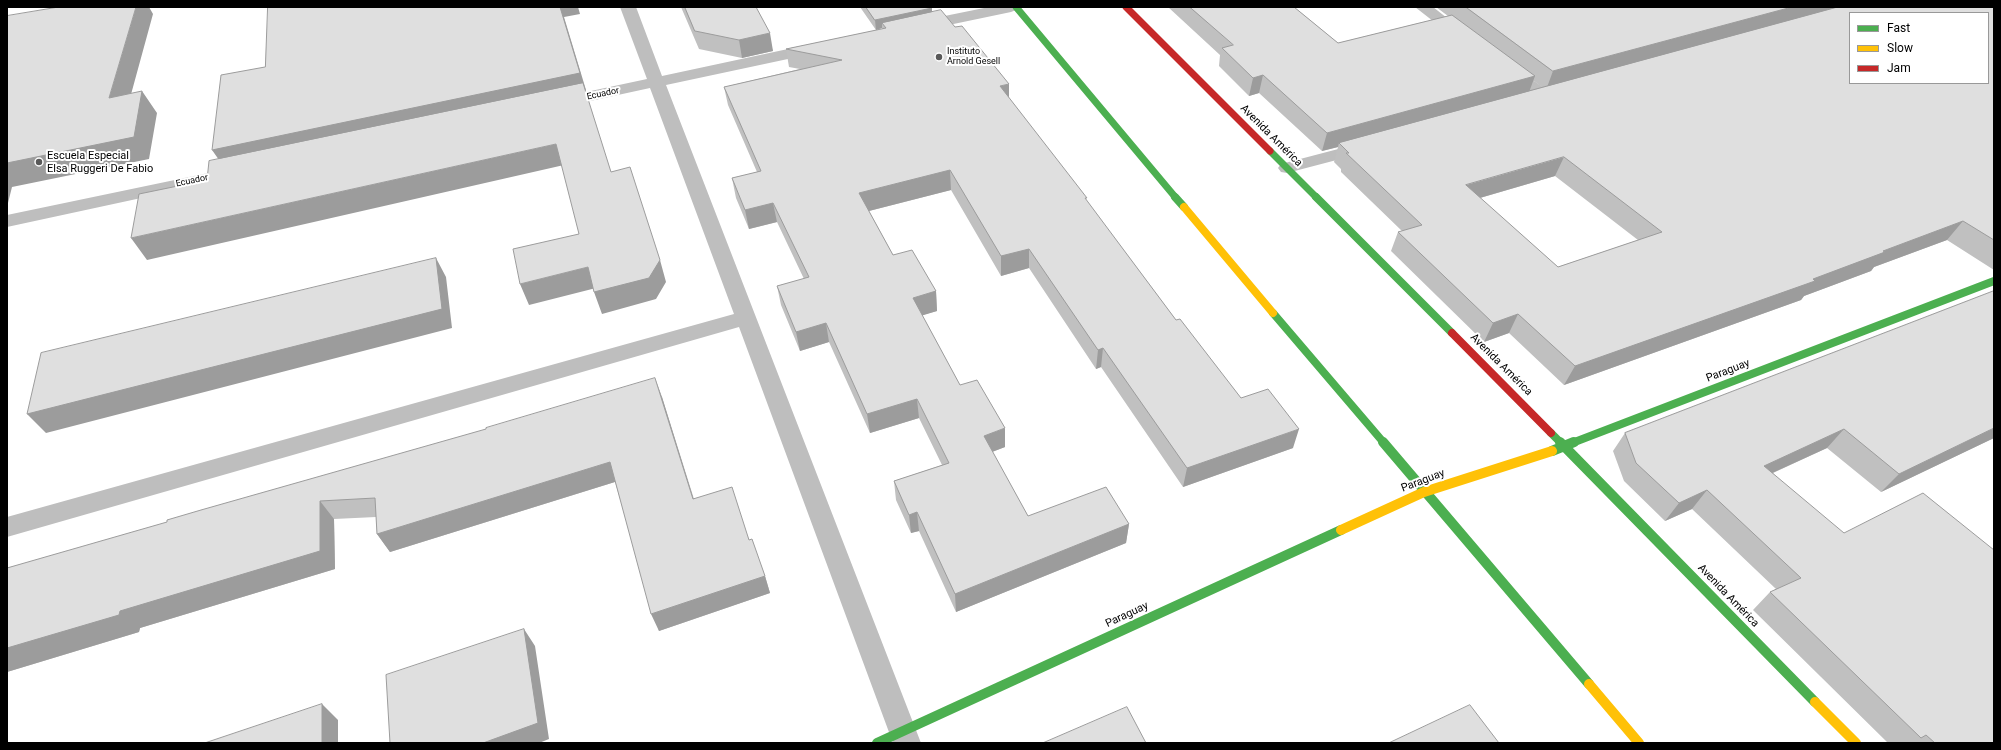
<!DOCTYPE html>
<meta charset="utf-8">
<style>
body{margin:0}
#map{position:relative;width:2001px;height:750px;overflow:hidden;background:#fff;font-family:Roboto,sans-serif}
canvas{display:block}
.frame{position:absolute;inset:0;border:8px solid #000;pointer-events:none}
.legend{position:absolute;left:1849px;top:12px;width:140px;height:72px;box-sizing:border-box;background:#fff;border:1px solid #999;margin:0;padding:5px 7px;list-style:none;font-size:12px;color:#000}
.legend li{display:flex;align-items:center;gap:8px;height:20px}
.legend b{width:20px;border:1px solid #999}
</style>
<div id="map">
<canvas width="2001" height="750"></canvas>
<div class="frame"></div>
<ul class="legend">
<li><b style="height:5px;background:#4caf50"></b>Fast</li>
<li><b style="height:5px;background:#ffc107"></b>Slow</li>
<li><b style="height:5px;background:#c62828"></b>Jam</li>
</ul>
</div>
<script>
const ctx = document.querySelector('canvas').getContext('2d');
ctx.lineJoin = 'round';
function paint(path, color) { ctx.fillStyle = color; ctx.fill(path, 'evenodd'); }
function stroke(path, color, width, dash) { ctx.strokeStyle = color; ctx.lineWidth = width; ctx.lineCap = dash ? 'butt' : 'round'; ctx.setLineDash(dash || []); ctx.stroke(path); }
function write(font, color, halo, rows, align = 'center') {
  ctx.font = font + ' Roboto,sans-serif'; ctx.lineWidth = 4; ctx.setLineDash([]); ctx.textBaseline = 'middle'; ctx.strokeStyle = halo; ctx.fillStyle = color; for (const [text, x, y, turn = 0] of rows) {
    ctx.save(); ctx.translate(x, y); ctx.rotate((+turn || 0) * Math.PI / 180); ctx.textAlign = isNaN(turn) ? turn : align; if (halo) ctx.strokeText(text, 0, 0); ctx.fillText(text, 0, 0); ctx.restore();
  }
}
const lane = new Path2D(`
 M1415,7H1433L1470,36L1468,39H1456Z
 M1507,64L1513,66L1551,93L1553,97L1551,101L1545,102L1539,101L1501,72L1499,69L1501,66Z`);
const street = new Path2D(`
 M620,7H636L662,76L816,43L822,45L824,48L822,51L816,53L666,85L921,743H893L739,327L7,537V517L734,314L650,88L558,108L552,107L550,103L552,99L558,98L647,79Z
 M989,7H1019L1016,10L1011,12L920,31L915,29L912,26L915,23L920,21Z
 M1365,142L1371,143L1374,147L1371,151L1287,173L1281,172L1278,168L1281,164Z
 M237,167L243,168L246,172L243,176L7,227V215Z`);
const fastFar2 = new Path2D(`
 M1016,7L1176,198
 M1270,151L1317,198`);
const fastFar1 = new Path2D(`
 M1175,197L1184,207
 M1316,197L1452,333
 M1273,313L1384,443
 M1551,433L1561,443
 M1572,443L1994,281`);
const fast = new Path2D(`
 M1383,442L1589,684
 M1560,442L1815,702
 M1552,451L1574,442
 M877,743L1341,530`);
const slowFar1 = new Path2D(`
 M1184,207L1273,313`);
const slow = new Path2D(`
 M1341,530L1424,492L1552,451
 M1589,684L1639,743
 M1815,702L1856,743`);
const jamFar1 = new Path2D(`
 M1126,7L1270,151`);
const jam = new Path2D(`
 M1452,333L1551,433`);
const wall = new Path2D(`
 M681,7H756L773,51L742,58L699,49Z
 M860,7H931L932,8V12L1009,98L1176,320L1241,398L1293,448L1183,487L1101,367L1096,369L1029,268L1001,276L951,190L869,211L893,255L936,291L937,311L922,315L960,385L1005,447L992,452L1028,516L1129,524L1126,543L956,612L919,531L911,533L896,500L894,481L942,465L919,418L870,433L829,342L800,351L781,305L777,286L804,279L777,222L749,229L736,198L732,178L757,172L728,105L724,87L800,69L789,67L786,49L882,29V28L876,30Z
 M1168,7H1294L1338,43L1448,16L1436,7H1994V270L1947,240L1874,267L1871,271L1804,296L1801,300L1564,385L1509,333L1484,342L1391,251L1398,232L1402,231L1341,172V169L1334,162L1338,147L1322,151L1259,93L1249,96L1219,66L1220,55ZM1534,81L1543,88L1529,91ZM1555,176L1638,240L1558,267L1480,198Z
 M1994,291V438L1881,492L1827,448L1773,473L1994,743H1888L1753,610L1770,592L1776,589L1692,509L1665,521L1624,481L1613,451L1625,433Z
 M662,397L694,499L749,540L765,576L770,593L659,631L615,482L390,552L377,534L376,517L334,519L335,569L140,628L139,632L7,672V568Z`);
const shadedWall = new Path2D(`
 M136,7H149L153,14L124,120L109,98Z
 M560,7H578L580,14L564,17L586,90L224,167L212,150Z
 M1792,7H1846L1546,90L1553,71Z
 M932,8V18L882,23V28L876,30L875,20Z
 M770,33L773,51L742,58L739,40Z
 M1263,75L1259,93L1249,96L1253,78Z
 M1535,76L1528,95L1339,143L1338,147L1322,151L1327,133Z
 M1009,84V103L1000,86Z
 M142,91L157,113L149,159L12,187L7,207V163Z
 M556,144L564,165L147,260L131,238Z
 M1564,157L1555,176L1459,204L1466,185Z
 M950,170L951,190L861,213L859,193Z
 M773,203L777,222L749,229L745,210Z
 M1963,221L1947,240L1874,267L1871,271L1804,296L1801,300L1564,385L1575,366L1813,279L1883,251Z
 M1029,249V268L1001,276V256Z
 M436,258L446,277L452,328L46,433L27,414Z
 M660,260L666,282L656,299L602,314L594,292Z
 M588,267L596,288L529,305L520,284Z
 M936,291L937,311L914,318L913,298Z
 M1518,314L1509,333L1484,342L1493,323Z
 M826,323L829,342L800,351L796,332Z
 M1103,348L1101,367L1096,369L1098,350Z
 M655,378L662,397L699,517L693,499Z
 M917,399L919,418L870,433L867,414Z
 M1005,428V447L984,455V436Z
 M1994,428V438L1881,492L1899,474Z
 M1299,429L1293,448L1183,487L1187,468Z
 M1844,429L1827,448L1748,484L1764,466Z
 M610,462L618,481L390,552L377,534Z
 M1707,490L1692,509L1665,521L1679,503Z
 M320,501L334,519L335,569L140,628L139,632L7,672V648L120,611Z
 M917,512L919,531L911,533L909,515Z
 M1129,524L1126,543L956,612L955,594Z
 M765,576L770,593L659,631L651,614Z
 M524,629L535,646L549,739L539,743H483Z
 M322,704L338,720V743H322Z`);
const building = new Path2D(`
 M59,7H136L109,98L142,91L134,137L7,163V16Z
 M268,7H560L580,73L212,150L221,75L265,67Z
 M685,7H756L770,33L739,40L695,31Z
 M866,7H931L932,8L875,20Z
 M1190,7H1294L1338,43L1452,15L1535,76L1327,133L1263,75L1253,78L1222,48L1233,45Z
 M1466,7H1792L1553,71Z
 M1838,7H1994V240L1963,221L1883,251L1885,252L1813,279L1815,281L1575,366L1518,314L1493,323L1398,232L1422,225L1346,153H1349L1339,143ZM1850,13H1988V83H1850ZM1564,157L1662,232L1558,267L1466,185Z
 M941,10L955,27L962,26L1009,84L1000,86L1087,198H1085L1176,320L1180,319L1241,398L1268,389L1299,429L1187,468L1103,348L1098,350L1029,249L1001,256L950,170L859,193L893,255L912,250L936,291L913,298L960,385L977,380L1005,428L984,436L1028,516L1106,487L1129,524L955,594L917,512L909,515L894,481L949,463L917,399L867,414L826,323L796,332L777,286L809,277L773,203L745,210L732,178L761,171L724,87L842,60L786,49L886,28L882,23Z
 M583,83L611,172L630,167L660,260L649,278L594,292L588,267L520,284L513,249L579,234L556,144L131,238L139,194L207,180L209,161Z
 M436,258L442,309L27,414L41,353Z
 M1994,291V428L1899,474L1844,429L1764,466L1844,533L1923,493L1994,550V743H1935L1926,735L1921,738L1770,592L1801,578L1707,490L1679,503L1636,463L1625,433Z
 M655,378L693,499L732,487L749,540L752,539L765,576L651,614L610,462L377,534L375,498L320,501V551L120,611L119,615L7,648V568L167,522V520L201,510L486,429V428Z
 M524,629L538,723L483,743H390L386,675Z
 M322,704V743H205Z
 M1470,705L1499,743H1389Z
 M1127,707L1146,743H1043Z`);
const markers = [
 [939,57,4,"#595959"],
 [39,162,4,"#595959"]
];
const farPoinames = [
 ["Instituto",947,52],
 ["Arnold Gesell",947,62]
];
const farStreetnames = [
 ["Ecuador",603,94,-12],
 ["Ecuador",192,181,-12]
];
const streetNames = [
 ["Avenida América",1271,136,45],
 ["Avenida América",1501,365,45],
 ["Paraguay",1728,371,-21],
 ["Paraguay",1423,481,-21],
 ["Avenida América",1728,596,46],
 ["Paraguay",1127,615,-25]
];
const poiNames = [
 ["Escuela Especial",47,156],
 ["Elsa Ruggeri De Fabio",47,169]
];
paint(lane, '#bebebe');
paint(street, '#bebebe');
stroke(fastFar2, '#4caf50', 7);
stroke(fastFar1, '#4caf50', 8);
stroke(fast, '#4caf50', 10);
stroke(slowFar1, '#ffc107', 8);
stroke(slow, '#ffc107', 10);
stroke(jamFar1, '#c62828', 7);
stroke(jam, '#c62828', 8);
paint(wall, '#c0c0c0');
paint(shadedWall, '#9c9c9c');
paint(building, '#dfdfdf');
stroke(building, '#9c9c9c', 1);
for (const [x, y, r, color] of markers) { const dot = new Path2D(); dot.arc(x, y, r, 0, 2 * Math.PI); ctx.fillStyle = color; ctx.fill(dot); stroke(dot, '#fff', 1.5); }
write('9px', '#000', '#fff', farPoinames, 'left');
write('9px', '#000', '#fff', farStreetnames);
write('11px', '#000', '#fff', streetNames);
write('11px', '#000', '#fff', poiNames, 'left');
</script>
